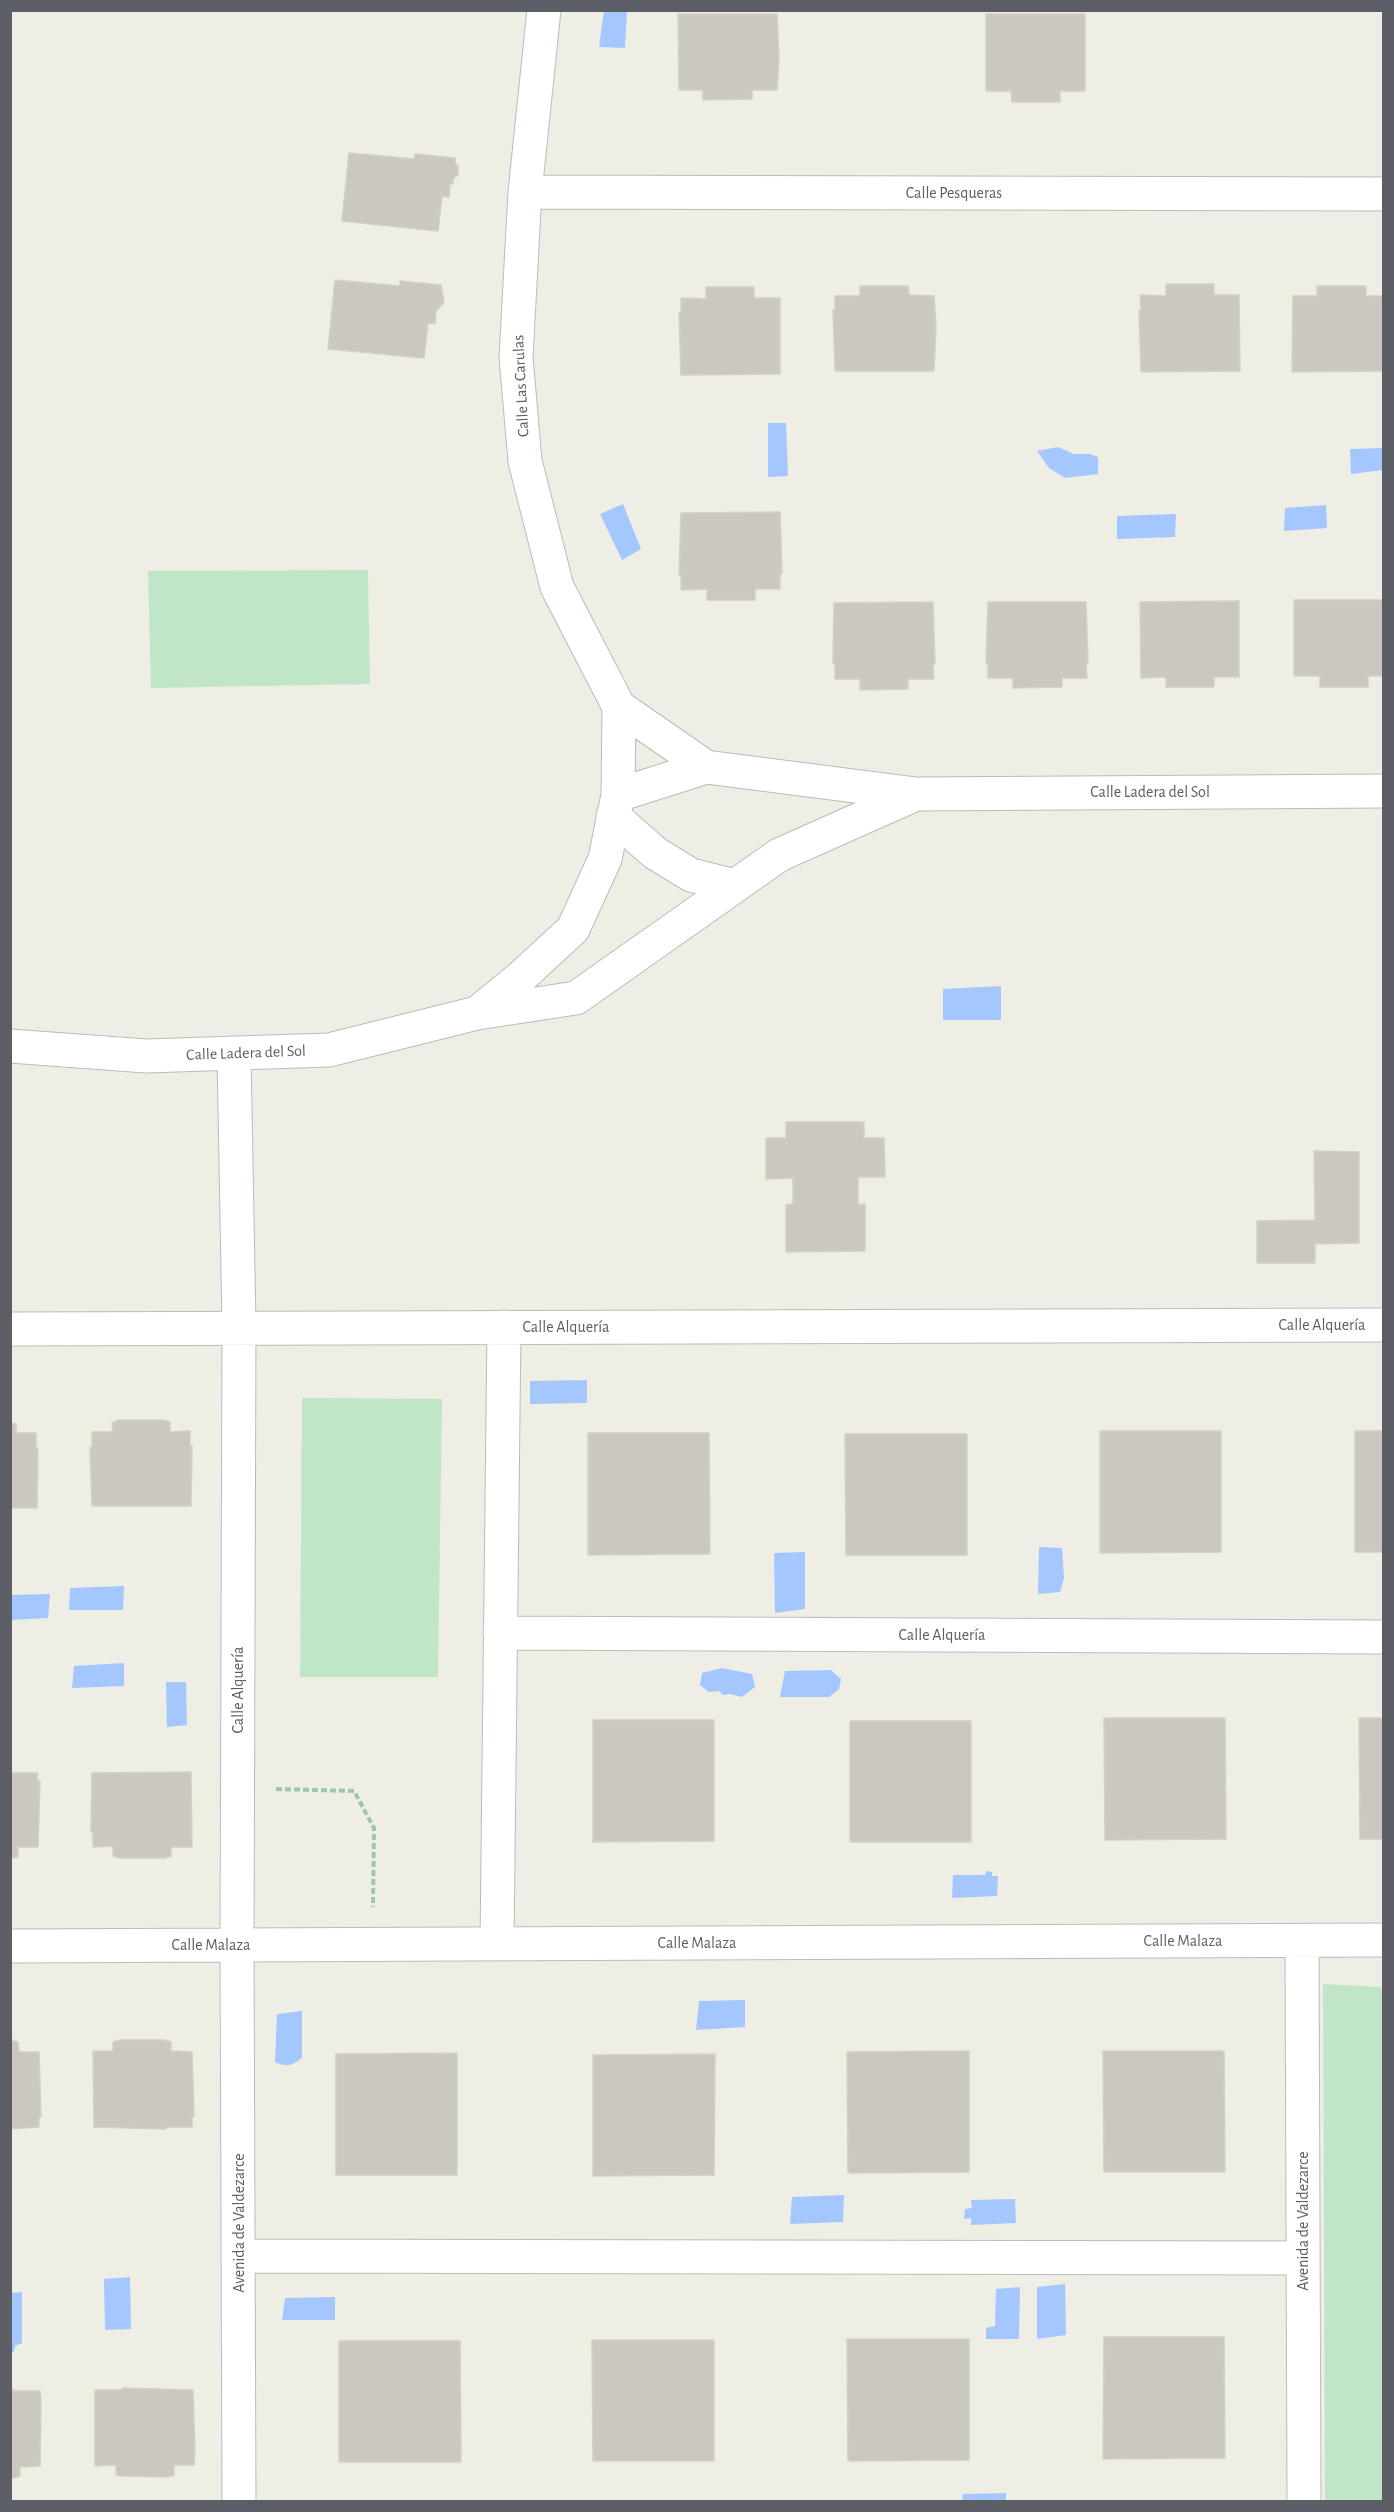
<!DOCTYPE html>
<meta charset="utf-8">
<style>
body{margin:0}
#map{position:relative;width:1394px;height:2512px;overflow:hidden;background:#efeee4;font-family:"Alegreya Sans",sans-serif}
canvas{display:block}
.frame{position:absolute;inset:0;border:12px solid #5c5e65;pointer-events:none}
</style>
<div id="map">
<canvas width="1394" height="2512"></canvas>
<div class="frame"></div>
</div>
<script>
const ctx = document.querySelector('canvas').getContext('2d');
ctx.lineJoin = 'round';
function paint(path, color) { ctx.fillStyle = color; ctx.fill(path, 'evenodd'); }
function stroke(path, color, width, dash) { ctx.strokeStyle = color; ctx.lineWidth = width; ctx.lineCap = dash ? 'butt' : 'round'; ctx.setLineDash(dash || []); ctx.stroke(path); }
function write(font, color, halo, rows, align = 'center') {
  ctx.font = font + ' "Alegreya Sans",sans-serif'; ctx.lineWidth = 6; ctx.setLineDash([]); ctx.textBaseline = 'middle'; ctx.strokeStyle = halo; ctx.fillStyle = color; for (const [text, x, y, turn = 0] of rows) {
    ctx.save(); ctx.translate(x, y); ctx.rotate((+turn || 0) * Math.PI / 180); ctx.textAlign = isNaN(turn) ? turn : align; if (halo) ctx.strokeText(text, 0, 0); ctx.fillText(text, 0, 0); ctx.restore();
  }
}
const green = new Path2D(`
 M368,570L370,684L151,688L148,571Z
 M302,1398L442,1399L438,1677H300Z
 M1323,1984L1383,1987V2501H1325Z`);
const water = new Path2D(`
 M604,10L627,11L625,48L599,47Z
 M768,423H786L788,476L768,477Z
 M1058,447L1074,454H1090L1098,457V474L1065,478L1049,468L1037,451Z
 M1383,448V470L1351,474L1350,449Z
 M623,504L641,549L622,560L600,514Z
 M1326,505L1327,528L1284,531L1285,508Z
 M1176,514L1175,537L1117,539V516Z
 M1001,986V1020H943V989Z
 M587,1380V1403L530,1404V1381Z
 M1039,1547L1062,1548L1064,1578L1060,1592L1038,1594Z
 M805,1552V1609L775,1613L774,1553Z
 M124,1586L123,1610H69L70,1588Z
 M50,1594L48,1618L11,1620V1595Z
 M124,1663V1686L72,1688L74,1666Z
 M722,1668L752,1674L755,1687L742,1697L730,1694L723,1695L719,1691L709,1692L700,1685L702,1673Z
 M831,1670L841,1679L839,1689L829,1697H780L785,1671Z
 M166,1682H186L187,1725L167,1727Z
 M986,1871L992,1872V1876H998L997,1896L952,1898L953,1875H985Z
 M745,2000V2027L696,2030L699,2001Z
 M302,2011V2058C292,2065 288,2068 275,2062L277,2014Z
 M844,2195L843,2222L790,2224L792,2197Z
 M1015,2199L1016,2223L971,2225V2218L964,2219L965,2209L972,2208L971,2200Z
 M130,2277L131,2329L105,2330L104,2279Z
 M1065,2284L1066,2335L1037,2339V2287Z
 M1020,2287L1019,2339H986V2328L995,2326L996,2289Z
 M22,2292V2343L15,2346L14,2352H11V2293Z
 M335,2297V2320H282L285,2298Z
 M1006,2493V2501H953L962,2500L963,2494Z`);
const building = new Path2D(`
 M678,14H777L779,59L777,90H752V99L703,100V90H679Z
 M986,14H1085V91H1060V102H1012L1011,91H986Z
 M349,153L414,159L415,154L455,158V163L458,167V175L453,179V184H450L449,197L442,196L438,231L342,221Z
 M335,280L400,286V281L441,285L444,302L436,311L435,324L428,323L424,358L328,349Z
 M1166,284H1214V295H1239L1240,371L1141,372L1139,310H1141L1140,295L1166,296Z
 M860,286H908L909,295L934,296L936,326L934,371H835L833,310H835V296H860Z
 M1317,286H1366V296H1384V371L1292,372L1293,296H1317Z
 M706,287H754V298H780V374L681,375L679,313H681V298L706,299Z
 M780,512L782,574H780V589H755V600H707V589L681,590V574L679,575L681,513Z
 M1294,600H1384V676H1368V687H1320V676H1294Z
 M1239,601V677H1214V687H1166V677L1141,678L1140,602Z
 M933,602L935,664H933L934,679H908V689L860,690V679H835V664H833L834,603Z
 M988,602H1086L1088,663H1086L1087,678H1062V687L1013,688V678H988V664H986Z
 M786,1122H864V1138H884L885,1177H858V1205L865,1204V1251L786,1252V1205L793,1204V1178L766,1179V1138H786Z
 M1314,1151L1359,1152V1243L1315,1244V1263H1257V1221L1315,1220Z
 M119,1420H163L170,1422V1432L190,1431V1446H192L191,1506H92L90,1447H92V1432H113L112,1423Z
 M10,1423L16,1424V1433H36V1448H38L37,1508H10Z
 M1100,1431H1221V1552L1100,1553Z
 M1355,1431H1384V1552H1355Z
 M588,1433H709L710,1554L588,1555Z
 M845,1434H967V1555H846Z
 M1104,1718H1225L1226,1839L1105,1840Z
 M1359,1718H1384V1839H1360Z
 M593,1720H714V1841L593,1842Z
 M850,1721H971V1842H850Z
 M191,1772L192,1847H171V1856L165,1858H120L113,1856V1846L93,1847V1832H91L92,1773Z
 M10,1773H38L37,1781H40L38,1847H18V1857L11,1858Z
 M10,2040L18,2042L19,2052H39L41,2117H39V2127L10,2129Z
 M120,2040H164L171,2042V2051L192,2052L194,2117H192V2127H166V2129L94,2127L93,2051H113V2042Z
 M969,2051V2172L848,2173L847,2052Z
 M1103,2051H1224L1225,2172H1104Z
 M457,2053V2175H336V2054Z
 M715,2054L714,2175L593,2176V2055Z
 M1104,2337H1224L1225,2458L1103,2459Z
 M847,2339H969V2460L848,2461Z
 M592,2340H714V2461H593Z
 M339,2341H460L461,2462H339Z
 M122,2388L193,2390L195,2451L194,2465H174V2475L167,2477L122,2476L116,2475V2465L95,2466V2390H122Z
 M10,2389H13V2391H40L41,2400L40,2466L20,2467V2476L14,2478H10Z`);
const path = new Path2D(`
 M276,1789L354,1791L374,1828L373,1907`);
const minor = new Path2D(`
 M525,192L1384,194
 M619,707L706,767L916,794L1384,791
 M618,795L706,767
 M613,816L655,853L691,875L735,886
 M477,1013L520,978L573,929L605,859L618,795L619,707L557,587L525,461L516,357L525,192L544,10
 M10,1046L146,1056L329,1050L477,1013L576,998L779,855L916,794
 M234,1053L239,1327L237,1945L239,2502
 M10,1329L1384,1325
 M500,1633L1384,1637
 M1302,1941L1304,2502
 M497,1944L504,1327
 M10,1946L1384,1940
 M239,2256L1303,2258`);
const streetNames = [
 ["Calle Pesqueras",954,193],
 ["Calle Las Carulas",521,386,-93],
 ["Calle Ladera del Sol",1150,792],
 ["Calle Ladera del Sol",246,1053,-2],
 ["Calle Alquería",1322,1325],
 ["Calle Alquería",566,1327],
 ["Calle Alquería",942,1635],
 ["Calle Alquería",238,1690,-90],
 ["Calle Malaza",1183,1941],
 ["Calle Malaza",697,1943],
 ["Calle Malaza",211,1945],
 ["Avenida de Valdezarce",1303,2221,-90],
 ["Avenida de Valdezarce",239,2223,-90]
];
paint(green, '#c0e6c7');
paint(water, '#a4c7ff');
paint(building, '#cac8c1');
stroke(building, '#d3d1c2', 1.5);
stroke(minor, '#b9bbc0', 35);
stroke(path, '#9ac7af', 4, [6, 3]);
stroke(minor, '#fff', 33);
write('16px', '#5c5e65', '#fff', streetNames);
</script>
